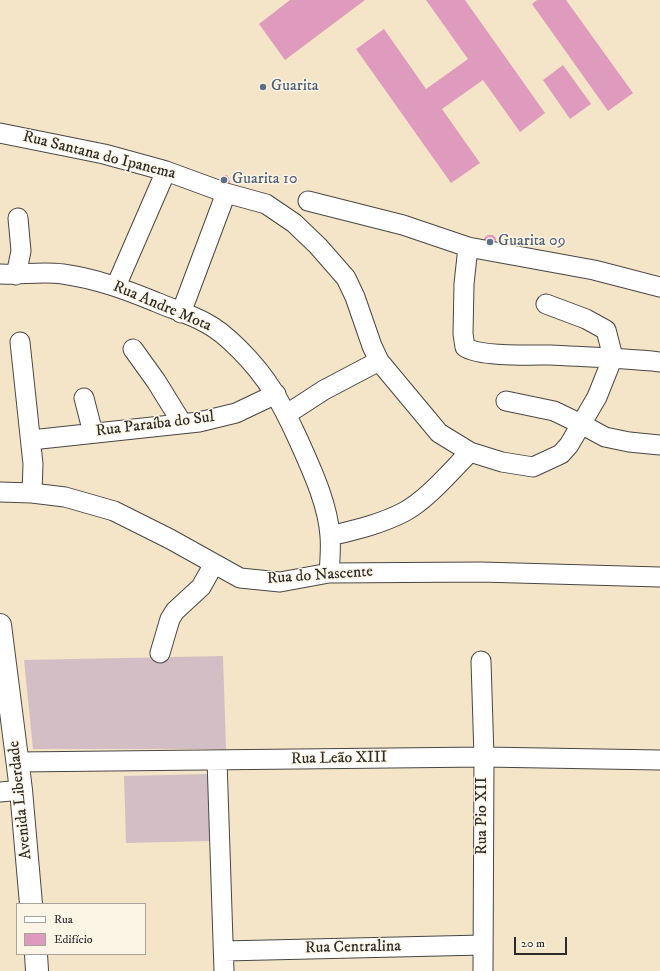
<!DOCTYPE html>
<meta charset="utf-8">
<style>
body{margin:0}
#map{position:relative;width:660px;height:971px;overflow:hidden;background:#f4e5c9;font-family:"IM FELL DW Pica",serif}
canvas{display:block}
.legend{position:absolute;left:16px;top:903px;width:130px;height:52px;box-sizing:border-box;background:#fcf5e5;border:1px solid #a8a49b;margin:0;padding:5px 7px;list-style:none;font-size:12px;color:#2b2b2b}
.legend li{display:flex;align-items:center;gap:8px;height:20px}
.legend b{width:20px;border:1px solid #a8a49b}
.scale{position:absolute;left:514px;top:937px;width:53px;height:18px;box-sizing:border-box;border:2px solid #2b2b2b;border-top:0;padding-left:5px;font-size:12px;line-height:14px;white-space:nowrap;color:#2b2b2b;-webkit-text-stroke:3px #fcf5e5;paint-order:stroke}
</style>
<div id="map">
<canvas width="660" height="971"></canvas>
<ul class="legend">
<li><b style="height:5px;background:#fff"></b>Rua</li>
<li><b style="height:11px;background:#df9bbe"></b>Edifício</li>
</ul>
<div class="scale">20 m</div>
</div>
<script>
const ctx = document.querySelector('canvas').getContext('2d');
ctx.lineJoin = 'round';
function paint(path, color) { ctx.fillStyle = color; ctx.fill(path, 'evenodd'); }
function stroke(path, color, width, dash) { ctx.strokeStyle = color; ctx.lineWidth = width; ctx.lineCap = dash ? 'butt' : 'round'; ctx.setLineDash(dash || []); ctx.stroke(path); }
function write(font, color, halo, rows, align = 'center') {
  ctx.font = font + ' "IM FELL DW Pica",serif'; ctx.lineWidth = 3; ctx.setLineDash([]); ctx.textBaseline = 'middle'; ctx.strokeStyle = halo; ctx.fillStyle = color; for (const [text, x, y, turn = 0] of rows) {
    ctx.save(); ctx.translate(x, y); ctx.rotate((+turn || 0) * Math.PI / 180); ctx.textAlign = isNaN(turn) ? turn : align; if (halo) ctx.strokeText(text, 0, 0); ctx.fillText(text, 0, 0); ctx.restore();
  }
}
const industrial = new Path2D(`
 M223,656L226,749H33L24,660Z
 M209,774L211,841L126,843L124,776Z`);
const building = new Path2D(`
 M290,0H365L285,60L259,24Z
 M426,0H465L545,113L520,132L483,80L442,109L480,163L451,183L356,49L384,29L426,89L468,59Z
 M537,0H566L633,93L608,111L532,4Z
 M563,65L591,104L570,119L543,80Z
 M260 86a3 3 0 1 1 6 0a3 3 0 1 1-6 0Z
 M223,175H227L229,178L230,182L228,185L219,181L220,178Z
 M488,235H493L496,238V244L483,241L485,237Z`);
const minor = new Path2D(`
 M0,133L104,154L166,171L226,193L266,204L294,223L318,246L346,278L355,297L372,346L379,361L439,433L470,452L502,462L533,467L561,454L569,445L597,397L613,357
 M308,201L403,225L468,247L594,270L660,287
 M468,247L464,284L463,334L465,347C479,357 531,355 550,355C587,357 623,358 660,362
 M0,274C21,275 42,271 63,274C97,279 124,289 156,302C172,309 190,314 206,323C218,329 229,339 239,349C268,378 281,402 298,439C311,468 328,504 330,536C331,548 330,561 329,573
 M16,275L21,251L18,218
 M116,286L166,171
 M546,304L586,319L606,330L613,357
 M181,313L226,193
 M20,342L33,464L32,493
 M133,349L156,381L182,423
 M84,398L93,433
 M506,401L554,411L581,424L605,437L629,442L660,445
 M287,414L324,390L379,361
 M31,440L199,422L236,413L276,394
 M0,492L32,493L65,497L114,511L170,539L240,578L280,582L329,573L481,572L660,577
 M330,536C355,530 381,524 404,512C427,500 451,471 470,452
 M160,653L170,619L175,611L201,587L214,564
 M481,661L484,757L483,971
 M217,760L224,971
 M18,762L484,757L660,760
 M0,792L21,790
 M224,951L483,945`);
const secondary = new Path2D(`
 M0,625L21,790L31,904
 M36,954L37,971`);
const markers = [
 [263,87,4,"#5c6f8a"],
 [224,180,4,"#5c6f8a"],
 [490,242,4,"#5c6f8a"]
];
const serviceNames = [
 ["Guarita",271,87],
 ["Guarita 10",232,180],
 ["Guarita 09",498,242]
];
const streetNames = [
 ["Rua Santana do Ipanema",99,156,14],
 ["Rua Andre Mota",162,307,23],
 ["Rua Paraíba do Sul",155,425,-7],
 ["Rua do Nascente",320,576,-4],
 ["Rua Leão XIII",339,759,-1],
 ["Avenida Liberdade",21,800,-96],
 ["Rua Pio XII",483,816,-90],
 ["Rua Centralina",353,948,-1]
];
paint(industrial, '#d2bec4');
paint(building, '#df9bbe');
stroke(minor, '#494743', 21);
stroke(secondary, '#494743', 24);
stroke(minor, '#fff', 19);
stroke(secondary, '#fff', 22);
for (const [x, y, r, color] of markers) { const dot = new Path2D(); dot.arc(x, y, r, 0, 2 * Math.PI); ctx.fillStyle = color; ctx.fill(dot); stroke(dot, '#fcf5e5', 1.5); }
write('16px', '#4e5e75', '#fcf5e5', serviceNames, 'left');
write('16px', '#2b2b2b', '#fcf5e5', streetNames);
</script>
